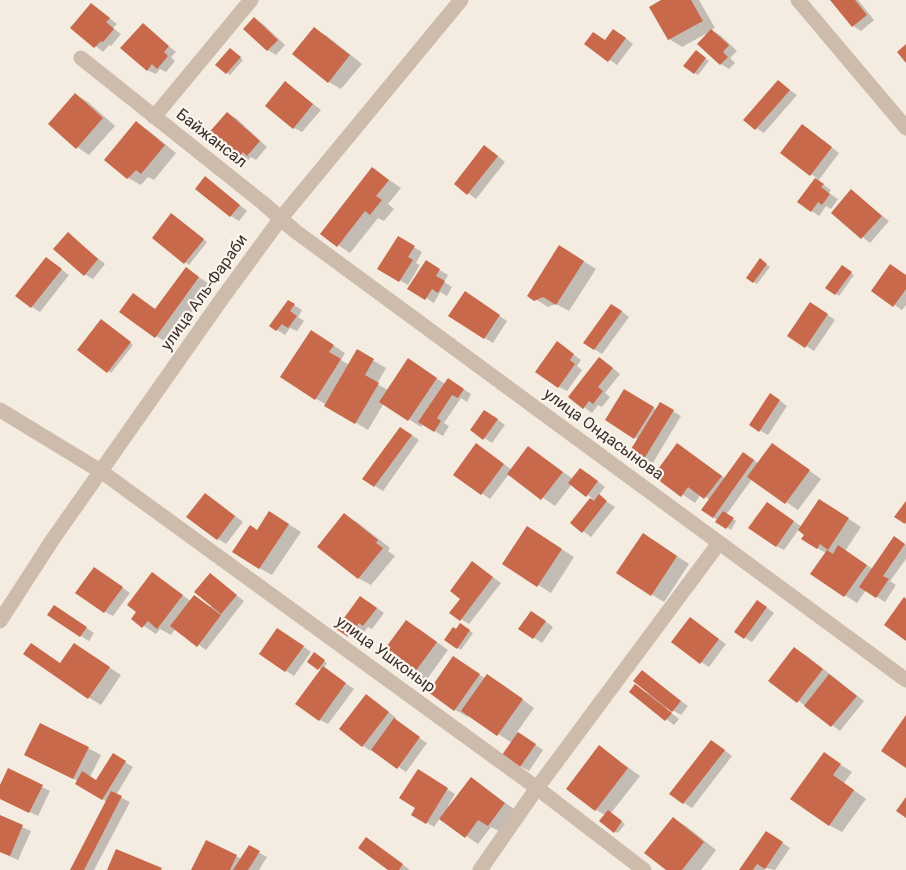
<!DOCTYPE html>
<meta charset="utf-8">
<style>
body{margin:0}
canvas{display:block;background:#f4ebe1}
</style>
<canvas width="906" height="870"></canvas>
<script>
const ctx = document.querySelector('canvas').getContext('2d');
ctx.lineJoin = 'round';
function paint(path, color) { ctx.fillStyle = color; ctx.fill(path, 'evenodd'); }
function stroke(path, color, width, dash) { ctx.strokeStyle = color; ctx.lineWidth = width; ctx.lineCap = dash ? 'butt' : 'round'; ctx.setLineDash(dash || []); ctx.stroke(path); }
function write(font, color, halo, rows, align = 'center') {
  ctx.font = font + ' Roboto,sans-serif'; ctx.lineWidth = 4.5; ctx.setLineDash([]); ctx.textBaseline = 'middle'; ctx.strokeStyle = halo; ctx.fillStyle = color; for (const [text, x, y, turn = 0] of rows) {
    ctx.save(); ctx.translate(x, y); ctx.rotate((+turn || 0) * Math.PI / 180); ctx.textAlign = isNaN(turn) ? turn : align; if (halo) ctx.strokeText(text, 0, 0); ctx.fillText(text, 0, 0); ctx.restore();
  }
}
const shadow = new Path2D(`
 M664,0H699L715,28L711,30L720,35L737,51L730,58L735,63L729,69L721,64L699,44L711,31L682,47L669,39Z
 M832,0H858L874,20L861,31L853,26Z
 M92,5L117,24L113,28L121,34L111,46L109,45L103,52L72,27Z
 M255,19L263,24L285,45L276,55L268,50Z
 M143,25L176,52L171,57L175,61L166,72L160,69L156,74L147,70Z
 M314,29L327,36L362,64L341,89L329,82Z
 M622,35L633,44L617,65L586,44L606,41Z
 M234,52L243,60L230,75L227,73Z
 M700,54L709,61L698,75L694,73Z
 M778,82L797,95L764,133L756,128Z
 M286,83L321,110L302,132L294,128Z
 M76,95L88,102L115,126L89,155L77,147Z
 M228,114L236,118L267,147L256,160L251,157L242,167L234,162L207,137Z
 M136,123L149,131L176,153L154,180L148,177L141,185L128,178L106,160Z
 M810,131L839,153L818,181L831,190L829,193L838,199L831,209L826,206L819,216L799,202L817,178L811,174Z
 M493,152L505,162L476,199L456,184Z
 M373,169L401,188L388,204L394,209L384,221L378,218L350,253L338,245Z
 M213,183L247,211L239,221L231,216Z
 M851,191L889,221L870,243L833,213Z
 M175,217L207,242L189,265L154,238Z
 M68,234L105,264L93,279L84,274Z
 M398,238L422,252L416,263L420,265L408,285L379,268Z
 M572,254L596,269L569,311L556,304L548,307L529,295Z
 M760,260L770,267L757,284L748,278Z
 M426,262L448,275L444,282L452,287L447,296L440,292L434,303L410,288Z
 M54,264L69,275L40,312L32,307Z
 M842,267L854,275L839,296L827,287Z
 M186,269L211,285L169,344L156,336L133,295L156,310Z
 M906,276V305L902,310L873,290Z
 M473,298L507,321L493,343L485,338Z
 M289,302L302,310L298,317L304,321L297,331L290,328L285,335L271,326Z
 M819,309L835,320L814,351L806,346Z
 M620,310L629,317L602,354L594,349Z
 M105,323L133,345L111,373L108,371Z
 M324,339L345,353L341,360L349,365L357,351L386,368L377,384L388,390L421,368L445,384H456L471,394L467,402L461,398L444,423L449,426L443,436L423,424L421,427L384,403L368,430L315,398Z
 M565,348L581,360L577,366L582,370L567,391L559,387Z
 M608,364L620,374L605,393L610,397L602,407L598,405L592,413L570,397Z
 M625,391L657,410L661,404L681,416L651,466L630,453L639,440L607,419Z
 M779,400L787,406L768,435L759,430Z
 M493,416L505,425L492,443L472,430Z
 M409,433L419,440L383,491L375,486Z
 M678,445L726,479L752,458L759,464L773,445L821,479L798,510L752,479L726,515L736,521L731,530L713,517L710,500L701,494L695,503L655,476Z
 M529,448L573,479L589,474L605,487L598,496L615,507L591,537L572,523L592,498L572,484L555,506L509,474L490,499L455,475L485,450L512,470Z
 M213,499L243,522L226,544L218,539Z
 M775,508L802,527L832,508L861,527L845,551L873,569L895,538L906,545V559L890,581L896,585L885,602L866,590L857,603L812,574L826,553L817,548L806,534L799,529L784,550L776,546Z
 M345,515L357,522L390,548L388,551L395,556L371,585L358,578Z
 M282,520L301,532L272,575L259,568L258,531Z
 M540,535L574,557L551,593L504,564Z
 M656,542L689,564L664,602L651,594Z
 M473,563L501,583L469,624L461,619Z
 M102,573L130,593L113,616L105,612Z
 M152,574L191,601L195,597L211,607L210,575L244,601L206,650L176,628L171,635L160,629L156,634L133,619L138,612Z
 M369,602L384,613L372,629L368,627L357,641L338,628Z
 M766,607L774,613L752,642L744,637Z
 M63,612L94,633L89,641L81,636Z
 M540,617L553,627L542,643L520,628Z
 M698,624L726,644L709,667L701,662Z
 M461,625L473,633L461,650L458,648L457,630Z
 M419,629L448,650L425,682L383,654Z
 M286,634L311,652L294,676L261,654Z
 M75,645L121,675L101,705L88,697L61,664Z
 M795,649L807,656L864,701L840,731L770,680Z
 M314,654L327,663L323,668L354,689L328,724L320,720L322,670L309,662Z
 M454,658L486,679L500,683L534,708L517,732L543,750L529,771L520,766L512,743L469,715L468,717L455,710Z
 M642,672L688,706L681,715L667,707L666,709L679,719L674,725L631,692L635,686L649,694L650,692Z
 M375,701L396,718L394,721L427,743L406,772L372,749L371,751L363,746L341,729Z
 M719,746L732,756L692,808L684,803Z
 M600,747L640,776L611,813L625,824L618,833L614,831L605,815L596,810Z
 M88,748L101,755L90,777L97,782L113,755L133,767L116,795L130,802L94,870H71L107,802L77,783L78,781L38,762Z
 M824,754L852,772L844,783L866,799L842,832L829,825Z
 M9,770L50,791L38,816L0,798V789Z
 M418,771L455,794L448,806L450,807L471,779L517,811L501,832L491,827L478,844L440,818L434,827L426,822L417,808Z
 M0,817L31,831L18,860L0,852Z
 M673,819L686,826L716,850L701,870H668Z
 M774,837L790,848L775,870L766,868L764,870H741Z
 M207,842L242,859L249,847L267,857L259,870H193Z
 M374,843L410,870H391Z`);
const building = new Path2D(`
 M661,0H691L703,21L668,40L649,7Z
 M830,0H855L867,15L852,27Z
 M91,3L110,18L106,22L114,29L103,42L101,41L94,48L70,28Z
 M254,17L278,40L267,51L243,29Z
 M143,23L169,46L164,52L168,56L157,69L152,64L147,71L120,48Z
 M314,27L350,55L328,83L292,54Z
 M613,29L626,38L608,62L584,44L593,32L605,40Z
 M711,29L729,45L723,52L728,57L720,65L697,44Z
 M906,44V63L897,52Z
 M230,48L241,57L226,74L215,65Z
 M696,50L706,58L694,74L683,66Z
 M778,80L790,90L755,130L743,120Z
 M285,81L313,104L293,129L265,106Z
 M75,93L103,118L76,149L48,124Z
 M227,112L260,141L247,156L243,152L233,163L205,137Z
 M136,121L165,145L141,174L136,170L127,179L104,160Z
 M802,124L832,147L810,176L780,153Z
 M484,145L498,156L467,195L454,184Z
 M372,167L389,180L376,196L382,200L370,215L365,211L337,247L320,234Z
 M205,176L240,205L230,217L195,189Z
 M815,178L824,184L821,187L830,194L822,205L818,202L811,212L797,202Z
 M851,189L882,216L861,239L831,213Z
 M171,213L204,239L184,264L152,238Z
 M68,232L98,259L84,276L53,249Z
 M398,236L415,246L408,257L413,260L399,282L377,269Z
 M559,245L584,261L556,305L543,297L534,301L527,296Z
 M46,257L62,269L31,308L15,296Z
 M760,258L767,264L753,283L746,278Z
 M426,260L440,269L436,276L445,281L438,293L432,289L425,300L407,289Z
 M890,264L906,275V289L893,307L871,291Z
 M842,265L852,272L835,295L825,288Z
 M186,267L199,277L155,338L119,312L133,293L155,309Z
 M465,291L500,315L484,339L448,316Z
 M288,300L295,304L290,311L297,316L288,328L282,324L276,331L269,326Z
 M810,302L828,314L805,348L787,336Z
 M611,304L622,311L594,350L583,343Z
 M101,319L131,342L107,373L77,350Z
 M311,330L334,345L329,352L341,359L315,400L280,377Z
 M557,341L574,354L570,360L575,364L558,388L535,372Z
 M357,349L374,359L365,375L379,383L355,424L324,406Z
 M599,357L613,368L598,387L603,391L593,404L589,401L583,409L568,397Z
 M408,358L437,378L408,421L379,402Z
 M448,378L464,389L458,398L452,395L437,418L441,421L434,432L418,422Z
 M624,389L654,407L634,439L605,420Z
 M770,393L780,400L759,432L749,425Z
 M660,402L674,410L642,462L628,454Z
 M484,410L498,419L483,440L470,430Z
 M400,427L412,435L374,487L362,479Z
 M476,443L504,464L481,495L453,475Z
 M677,443L722,476L704,499L688,487L681,497L653,476Z
 M772,443L810,470L785,504L747,477Z
 M528,446L563,472L541,500L507,474Z
 M743,452L754,460L713,518L701,510Z
 M580,468L598,481L586,497L568,483Z
 M205,493L235,516L217,540L186,517Z
 M599,494L607,501L582,533L570,523L590,498L594,501Z
 M819,499L849,518L828,550L820,544L817,549L801,539L804,535L798,530Z
 M906,501V522L905,524L894,517Z
 M767,502L794,521L776,547L748,528Z
 M269,511L289,524L259,569L232,552L250,525L257,530Z
 M723,511L734,518L726,529L715,522Z
 M344,513L378,540L376,543L383,548L358,579L317,547Z
 M527,526L562,549L537,587L502,564Z
 M643,533L677,556L651,596L616,573Z
 M894,536L905,544L883,576L889,579L876,598L859,587Z
 M838,545L867,565L844,597L810,574L827,550L833,554Z
 M472,561L493,577L460,621L449,613L460,599L450,591Z
 M94,567L123,587L104,613L75,593Z
 M152,572L183,595L157,629L148,621L142,628L131,619L136,612L127,605Z
 M210,573L237,595L221,614L194,592Z
 M194,595L221,615L197,647L170,626Z
 M360,596L377,608L363,626L359,623L348,637L336,629Z
 M904,597L906,599V641L884,625Z
 M757,600L767,607L744,639L734,632Z
 M54,605L87,627L80,637L47,615Z
 M531,611L546,621L533,639L518,629Z
 M690,617L719,639L700,664L671,642Z
 M406,620L437,642L412,676L381,654Z
 M460,623L470,630L457,649L444,640L453,627L456,629Z
 M277,628L304,646L285,672L259,654Z
 M31,643L60,663L74,643L110,667L88,699L23,654Z
 M794,647L823,669L797,703L768,681Z
 M314,652L325,660L318,670L307,662Z
 M453,656L480,674L454,711L428,692Z
 M323,666L346,683L319,721L295,704Z
 M642,670L681,701L672,712L633,681Z
 M487,674L523,699L497,736L461,711Z
 M829,674L857,696L831,727L804,706Z
 M635,684L672,713L665,721L629,692Z
 M366,694L389,712L362,747L339,729Z
 M906,715V768L881,751Z
 M394,718L420,737L397,769L371,750Z
 M40,723L89,747L73,779L24,755Z
 M518,732L536,744L520,767L502,755Z
 M711,740L725,750L683,804L669,794Z
 M599,745L628,768L595,811L566,789Z
 M824,752L841,764L833,775L854,790L829,826L790,799Z
 M113,753L126,761L102,800L75,784L82,771L96,780Z
 M8,768L43,785L29,813L0,799V785Z
 M418,769L448,788L426,824L411,815L415,808L399,798Z
 M471,777L505,803L488,826L478,820L465,838L439,819Z
 M111,791L122,796L84,870H70Z
 M906,797V818L896,811Z
 M608,810L622,821L614,833L599,821Z
 M0,815L23,825L10,856L0,852Z
 M673,817L704,842L682,870H666L644,853Z
 M766,831L783,842L765,869L757,864L753,870H739Z
 M366,837L403,864L399,870H388L358,848Z
 M206,840L237,855L230,870H191Z
 M249,845L260,851L248,870H233Z
 M116,849L162,868L161,870H107Z`);
const minor = new Path2D(`
 M798,0L906,128
 M81,58L263,203L295,231L906,680
 M154,117L251,0
 M0,410L102,472L537,788L644,870
 M0,621L53,539L221,300L281,218L461,0
 M480,870L537,788L719,543`);
const streetNames = [
 ["Байжансал",211,139,38],
 ["улица Аль-Фараби",205,293,-55],
 ["улица Ондасынова",603,435,36],
 ["улица Ушконыр",385,655,36]
];
paint(shadow, '#0003');
paint(building, '#c8694b');
stroke(minor, '#cdbbac', 15);
write('16px', '#3b302b', '#fbf5ee', streetNames);
</script>
